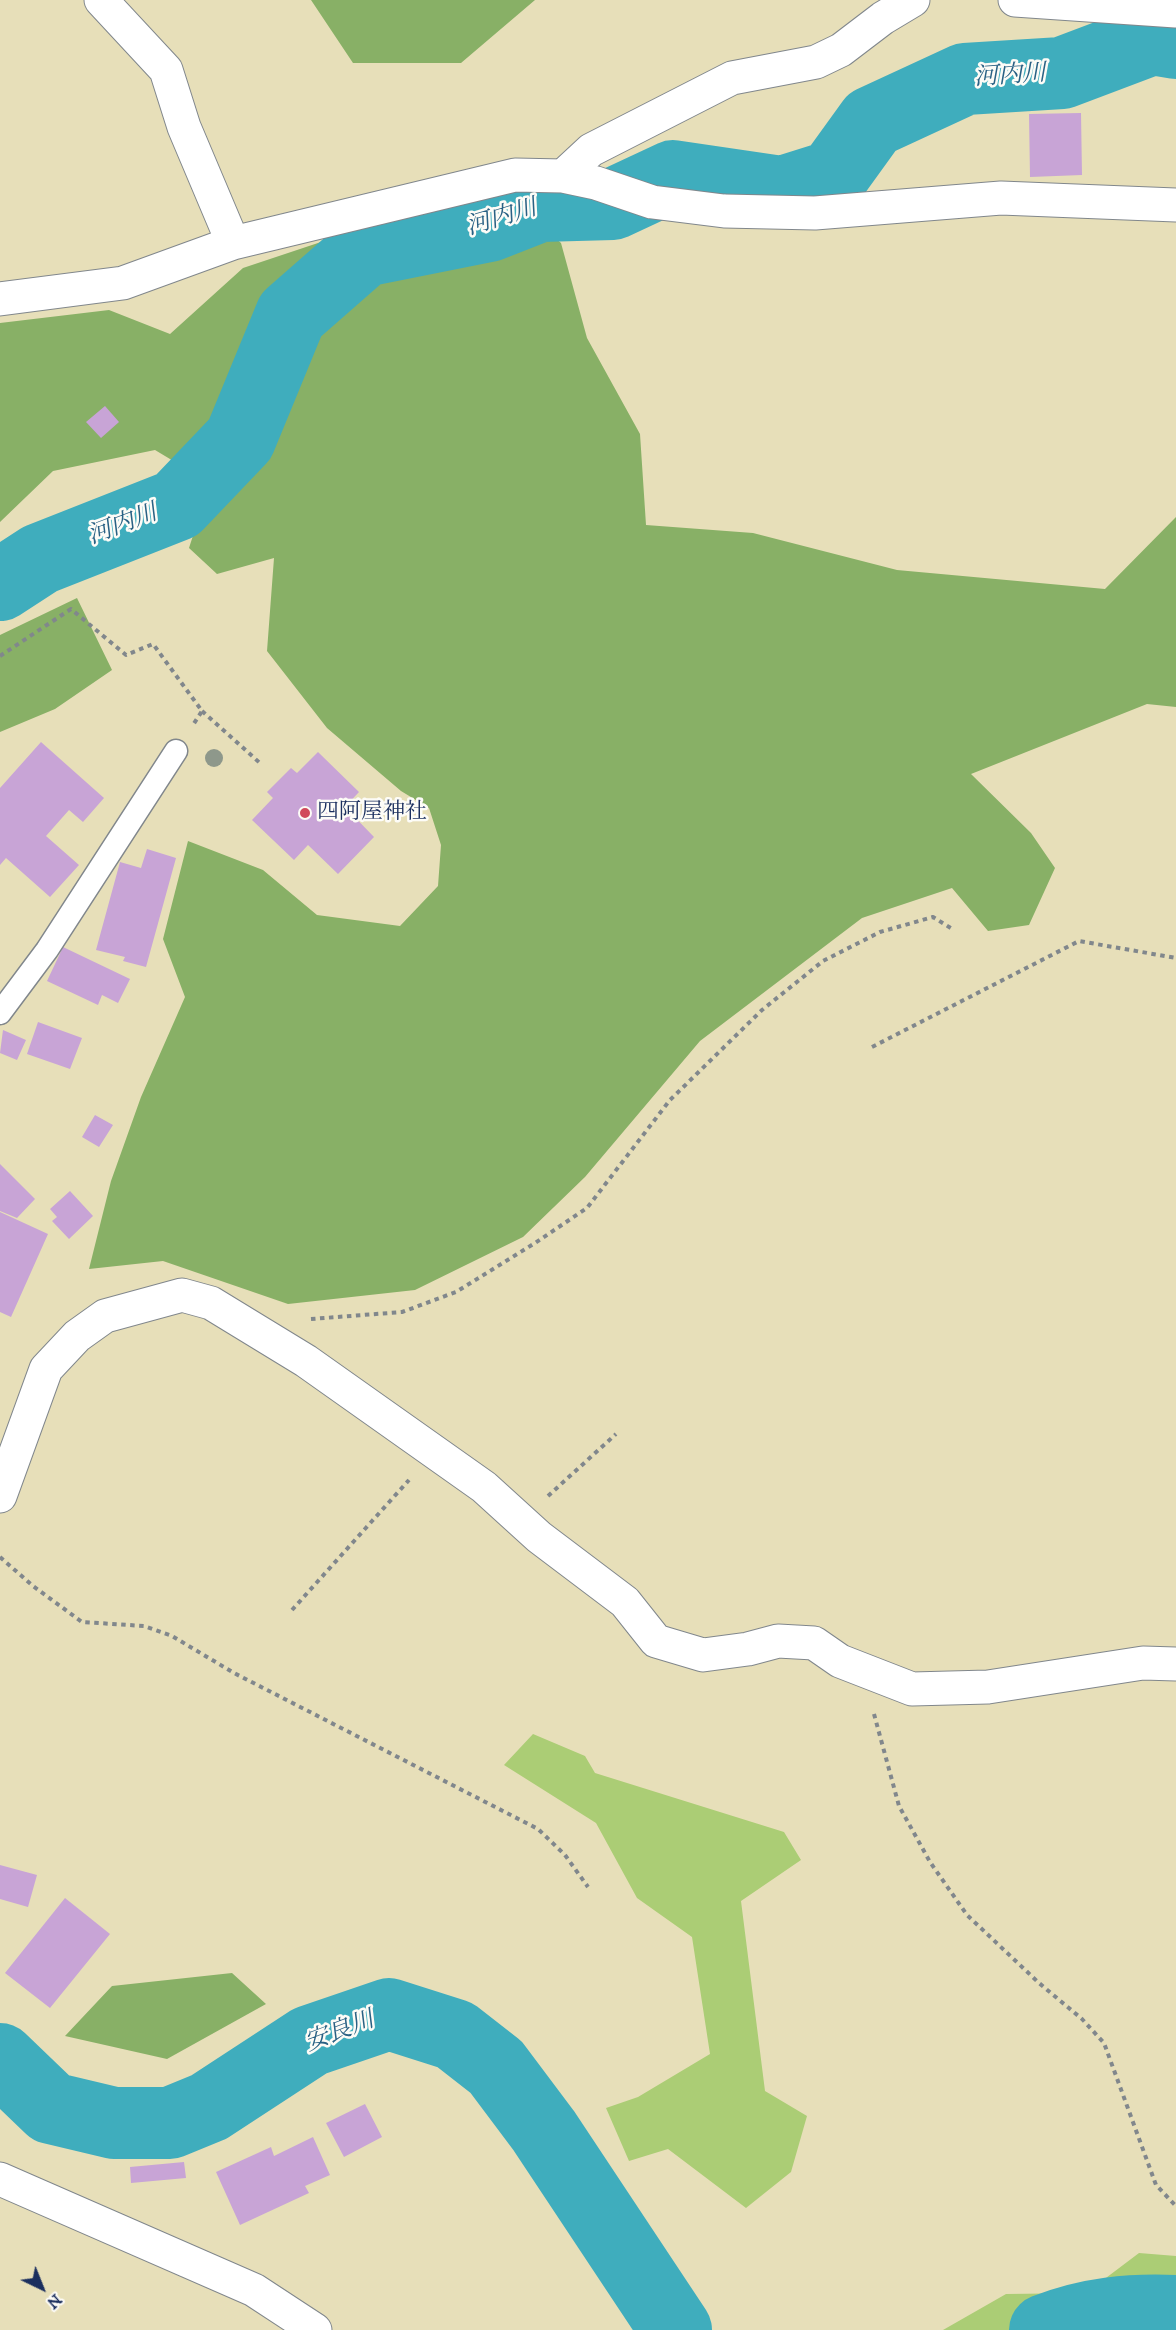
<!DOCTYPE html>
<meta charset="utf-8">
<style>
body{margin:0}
#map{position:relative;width:1176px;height:2330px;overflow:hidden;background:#e7dfb9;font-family:"IM FELL DW Pica",serif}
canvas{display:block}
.north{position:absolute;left:12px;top:2258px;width:60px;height:60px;-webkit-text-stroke:4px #fdfcf7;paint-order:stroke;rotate:137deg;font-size:16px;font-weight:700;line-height:24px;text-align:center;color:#1b2f5e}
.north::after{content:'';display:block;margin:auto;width:21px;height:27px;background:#1b2f5e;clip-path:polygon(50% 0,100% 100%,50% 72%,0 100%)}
</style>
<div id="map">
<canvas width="1176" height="2330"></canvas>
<div class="north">N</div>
</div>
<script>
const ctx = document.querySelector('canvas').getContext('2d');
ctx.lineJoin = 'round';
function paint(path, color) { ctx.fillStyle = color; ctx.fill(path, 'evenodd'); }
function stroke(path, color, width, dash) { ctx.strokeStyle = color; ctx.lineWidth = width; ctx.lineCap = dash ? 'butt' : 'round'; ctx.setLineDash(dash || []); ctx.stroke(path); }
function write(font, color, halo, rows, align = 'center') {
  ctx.font = font + ' "IM FELL DW Pica","Noto Serif JP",serif'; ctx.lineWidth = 5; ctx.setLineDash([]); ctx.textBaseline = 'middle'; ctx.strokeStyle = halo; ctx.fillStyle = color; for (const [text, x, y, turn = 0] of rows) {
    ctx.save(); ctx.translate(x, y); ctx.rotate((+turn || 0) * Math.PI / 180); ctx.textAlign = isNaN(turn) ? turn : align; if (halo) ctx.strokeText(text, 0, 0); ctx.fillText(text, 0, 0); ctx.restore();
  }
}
const green = new Path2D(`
 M533,1734L585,1756L595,1773L784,1832L801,1860L741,1901L765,2091L807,2116L791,2172L746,2208L668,2149L629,2161L606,2108L638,2097L710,2054L692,1937L637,1898L596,1823L504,1765Z
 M1139,2253L1176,2256V2330H943L1006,2294L1086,2293Z`);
const forest = new Path2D(`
 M311,0H535L461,63H353Z
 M507,196L561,243L587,338L640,434L646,525L753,533L897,570L1105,589L1176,517V707L1147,704L971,774L1031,833L1055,868L1029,925L988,931L952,888L862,918L700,1041L585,1177L523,1237L415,1290L288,1304L163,1261L89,1269L111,1181L141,1097L185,997L163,939L188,841L263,870L317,915L400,926L438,886L441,845L429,808L401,791L327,728L267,651L274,558L217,574L189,548L210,483L155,450L53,471L0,522V323L109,310L170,334L243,268L339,236Z
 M77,598L112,670L55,709L0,732V635Z
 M232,1973L266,2004L167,2059L65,2036L112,1986Z`);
const river = new Path2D(`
 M0,585L40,559L177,505L240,439L291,315L364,251L489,226L540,206L613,204L673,176L782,192L833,176L872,122L965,79L1062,73L1152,39L1176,43
 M0,2059L51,2108L114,2123H170L209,2107L310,2041L389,2014L455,2035L496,2067L544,2131L676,2330
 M1045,2330C1088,2313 1130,2309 1176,2311`);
const building = new Path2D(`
 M1081,113L1082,175L1030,177L1029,114Z
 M105,406L119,422L101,438L86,422Z
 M41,742L104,798L83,822L69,810L46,836L79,865L50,897L6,858L0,865V788Z
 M318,752L359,792L345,807L374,837L338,874L308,845L294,860L252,820L273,798L267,792L291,768L297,773Z
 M147,849L176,858L146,967L123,961L125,957L96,950L120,862L141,868Z
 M63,947L130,979L118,1003L102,995L98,1005L47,981Z
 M38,1022L82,1038L70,1069L27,1054Z
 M3,1030L26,1040L17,1060L0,1053Z
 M95,1115L113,1125L99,1147L82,1137Z
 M0,1164L35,1199L17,1218L0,1211Z
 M70,1191L93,1216L69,1239L52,1221L57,1217L50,1209Z
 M0,1212L48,1234L11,1317L0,1312Z
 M0,1865L37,1875L28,1907L0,1899Z
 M65,1898L110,1934L50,2008L5,1973Z
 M365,2104L382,2137L344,2157L326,2123Z
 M313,2137L330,2175L305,2186L309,2193L240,2225L216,2172L271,2147L274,2156Z
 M184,2162L186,2178L131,2183L130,2167Z`);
const path = new Path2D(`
 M0,656L71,609L126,655L153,644L202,711L193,725
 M202,711L261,764
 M872,1047L1079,941L1176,958
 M311,1319L402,1312L456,1292L535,1243L587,1208L670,1100L762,1010L823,961L880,932L933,917L954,930
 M548,1496L616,1434
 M0,1557L33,1586L82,1622L144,1626L172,1636L234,1673L538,1829L565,1855L588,1887
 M292,1610L409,1480
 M874,1714L899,1806L930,1862L967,1915L1039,1983L1082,2019L1104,2043L1156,2185L1176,2206`);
const service = new Path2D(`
 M0,1013L47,950L176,751`);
const minor = new Path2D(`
 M101,0L166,70L184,127L233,243
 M1015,0L1176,11
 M563,176L591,150L732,78L816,62L841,50L883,18L913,0
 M0,299L123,283L233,243L515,175L563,176L596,183L652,202L724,211L815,213L1001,198L1176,205
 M0,1496L46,1369L77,1336L105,1316L182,1295L211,1303L306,1361L484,1487L539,1537L625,1602L656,1641L703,1655L748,1649L778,1641L814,1643L840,1661L912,1689L988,1687L1143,1663L1176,1664`);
const tertiary = new Path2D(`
 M0,2179L254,2290L315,2330`);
const trees = [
 [214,758]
];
const markers = [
 [305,813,6,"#d1495b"]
];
const poiNames = [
 ["四阿屋神社",317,813]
];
const waterNames = [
 ["河内川",1010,77,-4],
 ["河内川",502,219,-17],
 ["河内川",123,526,-21],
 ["安良川",340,2033,-21]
];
paint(green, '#abcd75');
paint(forest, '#88b066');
stroke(river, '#3fadbd', 72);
paint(building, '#c8a4d6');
stroke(service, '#81878c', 25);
stroke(minor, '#81878c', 35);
stroke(tertiary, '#81878c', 35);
stroke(path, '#81878c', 4, [4.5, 4.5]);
stroke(service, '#fff', 22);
stroke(minor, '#fff', 33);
stroke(tertiary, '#fff', 33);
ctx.fillStyle = '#8e988b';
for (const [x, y] of trees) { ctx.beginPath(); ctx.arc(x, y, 9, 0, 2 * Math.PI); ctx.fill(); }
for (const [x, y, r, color] of markers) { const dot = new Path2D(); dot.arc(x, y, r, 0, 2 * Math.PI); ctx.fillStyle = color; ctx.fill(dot); stroke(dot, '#fdfcf7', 2); }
write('22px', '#1b2f5e', '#fdfcf7', poiNames, 'left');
write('italic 24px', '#296184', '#fdfcf7', waterNames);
</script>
